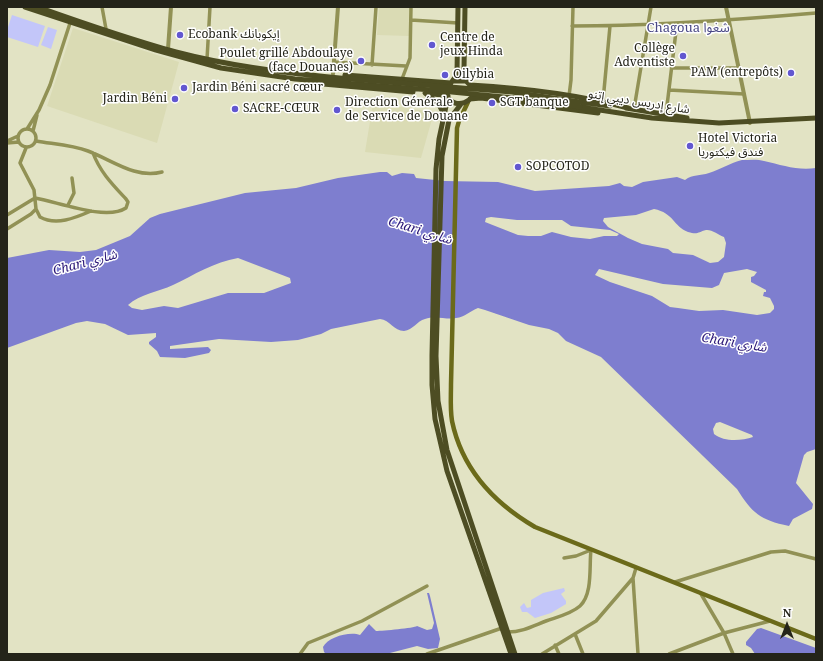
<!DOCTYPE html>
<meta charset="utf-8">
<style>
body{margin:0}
#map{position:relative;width:823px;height:661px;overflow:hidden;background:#e2e3c4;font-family:"Noto Serif",serif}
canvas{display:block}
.frame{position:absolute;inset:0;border:8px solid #242419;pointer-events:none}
.north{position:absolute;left:767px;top:605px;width:40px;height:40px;-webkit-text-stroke:3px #fff;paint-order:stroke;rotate:0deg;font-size:11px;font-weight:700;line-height:16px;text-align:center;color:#242419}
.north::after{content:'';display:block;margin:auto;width:14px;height:18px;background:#242419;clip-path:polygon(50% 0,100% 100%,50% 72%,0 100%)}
</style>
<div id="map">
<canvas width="823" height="661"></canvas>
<div class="frame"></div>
<div class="north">N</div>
</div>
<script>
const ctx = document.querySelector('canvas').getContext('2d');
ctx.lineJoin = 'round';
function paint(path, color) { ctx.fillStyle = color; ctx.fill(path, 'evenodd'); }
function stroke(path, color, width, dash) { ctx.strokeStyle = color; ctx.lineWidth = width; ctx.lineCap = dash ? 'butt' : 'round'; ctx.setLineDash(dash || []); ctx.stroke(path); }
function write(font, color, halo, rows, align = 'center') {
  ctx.font = font + ' "Noto Serif","Noto Sans Arabic",serif'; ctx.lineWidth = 3; ctx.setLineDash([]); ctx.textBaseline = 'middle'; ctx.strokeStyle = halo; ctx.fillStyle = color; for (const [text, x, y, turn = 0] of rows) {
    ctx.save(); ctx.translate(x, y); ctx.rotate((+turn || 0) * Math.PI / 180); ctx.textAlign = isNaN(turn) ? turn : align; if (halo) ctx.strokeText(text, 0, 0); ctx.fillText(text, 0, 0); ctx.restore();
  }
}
const built = new Path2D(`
 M379,7L410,8L409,36L377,35Z
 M73,28L179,62L157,143L47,106Z
 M373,103L434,112L421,158L365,152Z`);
const green = new Path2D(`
 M12,15L45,26L38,47L7,37V30Z
 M48,27L57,30L51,49L41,45Z
 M564,588L565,591L561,594L566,601V604L551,613L535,618L527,612H522L520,607L524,603L527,608L531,607V600L543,593Z`);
const water = new Path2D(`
 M742,160C749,160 758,159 764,161C782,165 798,171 816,168V449L807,452L804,455L796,483L813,504L812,509L793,519L789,526C760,520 752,513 737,489L601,357L566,341L558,333L549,329L529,325L485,310L478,308C470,311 465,317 456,318C446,320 436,315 425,319C417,321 413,330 404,331C394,331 390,320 380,319L331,329L321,334L298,340L271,342L219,339L170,346V349L208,347L211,350L209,353L185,358L160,357L157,351L149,344V342L156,337V333L128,335L105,324L87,321L76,323L7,348V258L49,250L80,252L96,250L130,236L150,218L160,214L245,193L296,188L338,178L380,172H387L392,176L402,173L414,174L416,178L445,181L498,182L535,191L609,186L620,183L624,186L632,187L643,182L677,177L685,180C693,174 700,176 709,173C721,169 730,163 742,160ZM654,209C674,213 673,226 688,232C698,235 698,232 706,230C711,229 719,235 724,237L726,243L724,257L718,262L710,263L693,255L673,253L668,249L642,244L628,238L608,227L603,221L604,218L636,215ZM491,217L517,220H562L571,226L610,230L619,234L617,236H604L590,239L571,237L552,232L541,236H528L518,235L485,222L486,218ZM238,258L290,278L291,283L264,293H228L178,308L164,306L142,310L132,308L128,305C140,294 158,292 173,285C194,275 214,262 238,258ZM599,269L663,284L712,288L719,285L724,273L747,269L757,272L754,276L751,277V282L766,290V292H764L763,296L770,298L774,306V309L770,313L757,315L723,310L699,311L678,308L670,307L652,296L610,282L595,275ZM720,422L752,435L753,437C741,441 724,442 714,434L713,429L716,423Z
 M427,593H429L430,596L440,639L438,648L428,649L417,646L386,654H326L324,652L323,647C328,637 350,631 360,635L369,624L376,631C383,631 414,628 417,626L427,630L432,629L434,623Z
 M761,628L816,648V654H755L751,648L746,645V642L757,629Z`);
const minor = new Path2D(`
 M102,7L106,29
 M411,20L458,23
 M572,26C653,26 735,20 816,13
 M207,59L210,7
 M334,62L406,66
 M372,65L376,7
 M672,68H739
 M402,79L410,58L411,7
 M669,90L744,94
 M569,96L571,80L573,7
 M603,101L610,26
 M634,109L651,7
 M666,114L677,23
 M18 138a9 9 0 1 1 18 0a9 9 0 1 1-18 0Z
 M27,129L39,110L50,85L71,20
 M33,131L37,115
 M7,141L18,136
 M36,141C53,144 72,145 88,151C112,160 135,179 162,172
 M7,143L19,142
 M26,148L20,163L34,190L36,209L40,217C56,226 75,218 91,211
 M68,205L74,193L72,178
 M7,215L35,198C58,202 106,221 126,208L128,202L126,199C113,185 100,172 93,153
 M7,229L31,214L36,209
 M633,578L638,654
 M675,582L771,552L785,551L816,559
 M701,594L724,633L733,654
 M508,632C522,632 533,626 546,621C557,617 571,614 580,606C593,594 589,566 591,550L576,556L564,558
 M575,634L583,654
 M555,645L559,654
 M300,654L308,643L362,621L427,586
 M427,654L502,628
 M542,654L596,621L633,578L636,568
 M669,654L724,633L770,621`);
const tertiary = new Path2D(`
 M726,7L750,123
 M168,49L171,7
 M333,74L338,7`);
const secondary = new Path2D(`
 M468,102L459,121L457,128L451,384C451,396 450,409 452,421C462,469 494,503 535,527L816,639`);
const primary = new Path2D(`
 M25,7L156,50L221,68L295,79L431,90
 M38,7C83,23 130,39 176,52C233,67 292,74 350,79
 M458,7L457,73C455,80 449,83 447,90C445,105 464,108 472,97
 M465,7L464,69L466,81
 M345,75L451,83
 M454,81H466L472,87
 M323,84L413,92
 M470,85C523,88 577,94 628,108
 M425,93L438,103L444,114
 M427,93L448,96
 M448,97L439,139L436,169L432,355V385L435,419L447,471L511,654
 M470,99L481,98L598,113
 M580,102L610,106
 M461,104L449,120L442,156L436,356L438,401L447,450L515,654
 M580,107L652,118L719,123L816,118
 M626,108L687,118`);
const primaryBridge = new Path2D(`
 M350,79L512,92L580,102
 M431,90L514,98L580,107`);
const markers = [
 [180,35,4,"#6257d0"],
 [432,45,4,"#6257d0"],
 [683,56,4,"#6257d0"],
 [361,61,4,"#6257d0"],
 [791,73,4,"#6257d0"],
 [445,75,4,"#6257d0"],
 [184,88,4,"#6257d0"],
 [175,99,4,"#6257d0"],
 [492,103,4,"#6257d0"],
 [235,109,4,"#6257d0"],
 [337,110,4,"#6257d0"],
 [690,146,4,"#6257d0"],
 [518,167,4,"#6257d0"]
];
const poiNames = [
 ["Ecobank إيكوبانك",188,35],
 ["Centre de",440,38],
 ["jeux Hinda",440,52],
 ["Collège",675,49,"right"],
 ["Adventiste",675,63,"right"],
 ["Poulet grillé Abdoulaye",353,54,"right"],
 ["(face Douanes)",353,68,"right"],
 ["PAM (entrepôts)",783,73,"right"],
 ["Oilybia",453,75],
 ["Jardin Béni sacré cœur",192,88],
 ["Jardin Béni",167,99,"right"],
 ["Direction Générale",345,103],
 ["de Service de Douane",345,117],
 ["SGT banque",500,103],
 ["SACRE-CŒUR",243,109],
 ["Hotel Victoria",698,139],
 ["فندق فيكتوريا",698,153],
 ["SOPCOTOD",526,167]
];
const streetNames = [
 ["شارع إدريس ديبي إتنو",639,102,9]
];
const neighbourhoodNames = [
 ["Chagoua شغوا",688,28]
];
const waterNames = [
 ["Chari شاري",420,231,17],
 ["Chari شاري",85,263,-15],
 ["Chari شاري",734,343,9]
];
paint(built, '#dadbb4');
paint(green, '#c3c6f9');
paint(water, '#7e7ecf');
stroke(minor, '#919155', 3.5);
stroke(tertiary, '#919155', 4);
stroke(secondary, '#6b6a1a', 4.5);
stroke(primary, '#4d4d23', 5);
stroke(primaryBridge, '#4d4d23', 5);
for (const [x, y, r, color] of markers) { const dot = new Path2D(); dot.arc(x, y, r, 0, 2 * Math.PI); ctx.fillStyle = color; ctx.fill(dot); stroke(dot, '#fff', 1.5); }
write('12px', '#242419', '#fff', poiNames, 'left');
write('12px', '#242419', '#fff', streetNames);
write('13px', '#494885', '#fff', neighbourhoodNames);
write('italic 13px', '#2b1777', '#fff', waterNames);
</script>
